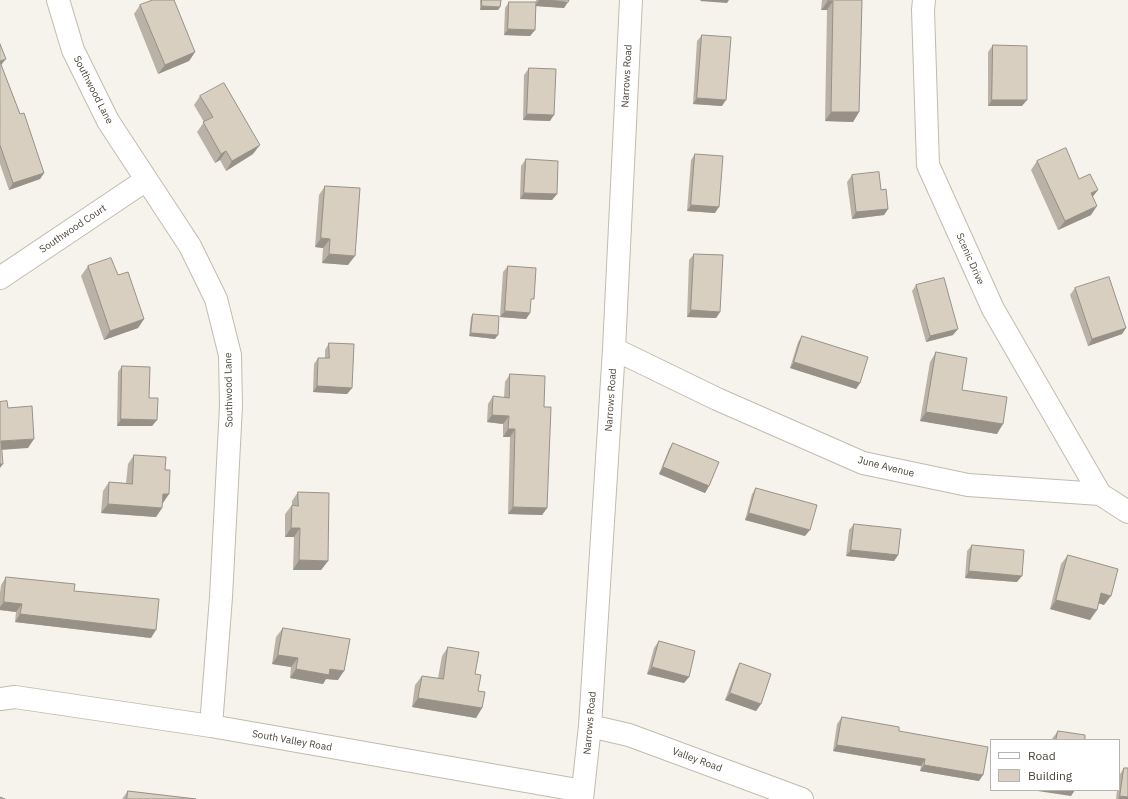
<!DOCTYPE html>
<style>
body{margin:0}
#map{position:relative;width:1128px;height:799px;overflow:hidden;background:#f6f3ec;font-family:"IBM Plex Sans",sans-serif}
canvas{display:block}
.legend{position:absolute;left:990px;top:739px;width:130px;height:52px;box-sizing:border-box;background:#fff;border:1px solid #b7b4b0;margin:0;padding:5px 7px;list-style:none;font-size:12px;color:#4b4439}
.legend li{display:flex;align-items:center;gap:8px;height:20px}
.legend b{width:20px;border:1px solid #b7b4b0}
</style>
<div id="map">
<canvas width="1128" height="799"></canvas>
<ul class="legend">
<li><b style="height:5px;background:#fff"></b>Road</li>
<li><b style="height:11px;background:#d8cfc1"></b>Building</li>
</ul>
</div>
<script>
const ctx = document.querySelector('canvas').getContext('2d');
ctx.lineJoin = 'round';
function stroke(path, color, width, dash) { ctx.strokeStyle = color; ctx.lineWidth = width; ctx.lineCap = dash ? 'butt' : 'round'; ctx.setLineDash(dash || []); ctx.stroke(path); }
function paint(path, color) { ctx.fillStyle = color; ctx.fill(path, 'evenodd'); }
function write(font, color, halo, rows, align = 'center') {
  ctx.font = font + ' "IBM Plex Sans",sans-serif'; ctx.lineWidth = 3; ctx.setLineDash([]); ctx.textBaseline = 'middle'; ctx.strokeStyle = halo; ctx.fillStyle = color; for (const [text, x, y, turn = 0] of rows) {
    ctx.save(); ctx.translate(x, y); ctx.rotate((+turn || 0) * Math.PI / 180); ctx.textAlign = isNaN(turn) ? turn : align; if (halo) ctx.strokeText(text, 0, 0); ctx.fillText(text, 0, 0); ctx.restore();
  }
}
const minor = new Path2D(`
 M58,0L73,50L108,121L190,246L216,299L230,355L231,406L221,597L211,726
 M924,0L923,10L928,165L993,309L1100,494
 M0,278L146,180
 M614,349L717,399L863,463L968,485L1100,494L1128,512
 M0,699L15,697L211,726L583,791
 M590,726L629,735L802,799
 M582,799L590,726L614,349L631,0`);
const wall = new Path2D(`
 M480,0H501L500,7L498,10H480Z
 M536,0H569L564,8L536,6L535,30L530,36L504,35L505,8L509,2H536Z
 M822,0H862L859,112L853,122L825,121L827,10H821Z
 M140,5L195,52L189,61L158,74L134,14Z
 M702,35L722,106L693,104L697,41Z
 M0,44L1,65L20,114L44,173L40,179L9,190L0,164Z
 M993,45L1022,106H988V52Z
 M529,68L550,121L523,120L524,75Z
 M200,96L253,154L226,171L220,160L215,163L197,132L204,122L194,105Z
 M695,154L715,213L687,211L691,160Z
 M526,159L557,194L552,200L520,199L521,166Z
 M1037,161L1079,179L1093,197L1091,215L1058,230L1031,170Z
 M852,175L881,190L888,209L884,215L852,219L847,182Z
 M325,186L348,265L322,263L323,248L315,247L319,195Z
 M694,254L720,312L716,318L687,317L689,260Z
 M88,266L118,275L144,319L138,328L104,340L81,276Z
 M508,266L530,313L526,319L500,317L503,272Z
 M916,285L953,335L926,342L912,291Z
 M1075,288L1126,328L1122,334L1088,346L1070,295Z
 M473,314L495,339L469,336L471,317Z
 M802,336L860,383L856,389L790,368L798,342Z
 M329,343L352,388L347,394L313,392L314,364L318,358H325V350Z
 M936,352L962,390L997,434L920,421L930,362Z
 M122,366L149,398L157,420L152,426H117L118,372Z
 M510,374L544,407L547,508L542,515L508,514L510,437H503V424L487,422L488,404L493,396L504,398L505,382Z
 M673,443L709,486L705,493L659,474L669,449Z
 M134,455L165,470L169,494L162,503V508L156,517L101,513L103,491L109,482L126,483L128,464Z
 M756,488L805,536L745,520L752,494Z
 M298,492L328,561L321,570H293L294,537H285V514L292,505V501Z
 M854,524L898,555L894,561L846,556L849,530Z
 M972,545L1017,582L965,578L967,551Z
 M1068,555L1104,605L1099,603L1090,620L1050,609L1061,564Z
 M6,577L74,591L151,638L15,622L16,612L0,610V593L1,585Z
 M283,628L338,680L326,679L323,684L290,678L291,667L272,664L276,637Z
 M659,641L689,677L684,683L647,674L654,648Z
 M448,647L475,674L478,691L482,708L476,718L412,707L415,685L422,676L438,678L442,656Z
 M740,663L761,704L756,711L725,700L736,670Z
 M842,717L899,731L979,781L920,771L921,766L833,751L837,724Z
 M1058,731L1085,740H1051Z
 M1124,768L1128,799H1116L1117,790H1119V780L1120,774Z
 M128,791L196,799H122Z`);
const shadedWall = new Path2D(`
 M539,0H547L568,2L564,8L535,6Z
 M701,0H729L727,3L700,1Z
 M828,1H833L827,10H821Z
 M482,6L500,7L498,10H480Z
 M508,29L535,30L530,36L504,35Z
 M195,52L189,61L158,74L165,65Z
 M6,59L1,65L0,61Z
 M697,98L726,100L722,106L693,104Z
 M992,100H1027L1022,106H988Z
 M831,112H859L853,122L825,121Z
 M527,114L554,115L550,121L523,120Z
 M260,145L253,154L226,171L232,161Z
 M226,151L220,160L215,163L221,154Z
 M44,173L40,179L9,190L13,183Z
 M1098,190L1091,199V193Z
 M524,193L557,194L552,200L520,199Z
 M691,205L719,207L715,213L687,211Z
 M1097,206L1091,215L1058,230L1065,221Z
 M888,209L884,215L852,219L856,212Z
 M321,238L330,239L323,248L315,247Z
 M329,254L355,256L348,265L322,263Z
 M691,310L720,312L716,318L687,317Z
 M505,311L530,313L526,319L500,317Z
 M144,319L138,328L104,340L110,331Z
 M1126,328L1122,334L1088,346L1092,339Z
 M958,329L953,335L926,342L930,336Z
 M471,333L498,335L495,339L469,336Z
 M794,362L860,383L856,389L790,368Z
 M317,386L352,388L347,394L313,392Z
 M926,412L1003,424L997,434L920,421Z
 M492,415L509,416L503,424L487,422Z
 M121,419L157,420L152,426H117Z
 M508,429H515L510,437H503Z
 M34,439L28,448L0,450L1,441Z
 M0,464H3L0,468Z
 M663,467L709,486L705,493L659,474Z
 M163,494H169L163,503H156Z
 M108,504L162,508L156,517L101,513Z
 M513,507L547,508L542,515L508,514Z
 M749,513L810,530L805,536L745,520Z
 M291,528H300L294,537H285Z
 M851,550L898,555L894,561L846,556Z
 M299,560L328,561L321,570H293Z
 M969,571L1022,576L1017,582L965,578Z
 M1101,593L1111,596L1104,605L1095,602Z
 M1056,600L1097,610L1090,620L1050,609Z
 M4,602L22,604L16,612L0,610V607Z
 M20,614L156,630L151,638L15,622Z
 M278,655L298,658L291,667L272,664Z
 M652,667L689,677L684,683L647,674Z
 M296,669H330L344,671L338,680L326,679L323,684L290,678Z
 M730,693L761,704L756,711L725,700Z
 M418,698L482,708L476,718L412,707Z
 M837,745L925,759L921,766L833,751Z
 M924,765L983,775L979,781L920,771Z
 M1031,790H1075L1071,796Z
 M1120,796L1128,797V799H1118Z`);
const building = new Path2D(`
 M153,0H174L195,52L165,65L140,5Z
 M482,0H501L500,7L482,6Z
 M547,0H569L568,2Z
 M828,0H862L859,112H831L833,1H828Z
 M509,2H536L535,30L508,29Z
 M702,35L731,37L726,100L697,98Z
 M0,44L6,59L0,61Z
 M993,45L1027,46V100H992Z
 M0,62L20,114L24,113L44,173L13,183L0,145Z
 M529,68L556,69L554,115L527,114Z
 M224,83L260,145L232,161L226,151L221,154L203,122L213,117L200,96Z
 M1066,148L1079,179L1090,174L1098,190L1091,193L1097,206L1065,221L1037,161Z
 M695,154L723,156L719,207L691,205Z
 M526,159L558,161L557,194L524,193Z
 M879,172L881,190L886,189L888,209L856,212L852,175Z
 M325,186L360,188L355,256L329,254L330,239L321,238Z
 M694,254L723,255L720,312L691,310Z
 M111,258L118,275L128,272L144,319L110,331L88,266Z
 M508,266L536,268L534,299H531L530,313L505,311Z
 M1109,277L1126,328L1092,339L1075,288Z
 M944,278L958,329L930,336L916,285Z
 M473,314L499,316L498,335L471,333Z
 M802,336L868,357L860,383L794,362Z
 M329,343L354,344L352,388L317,386L318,358H329Z
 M936,352L967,358L962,390L1007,397L1003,424L926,412Z
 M122,366L150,367L149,398H158L157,420L121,419Z
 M510,374L545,376L544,407H551L547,508L513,507L515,429H508L509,416L492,415L493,396L509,398Z
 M7,401L8,408L32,406L34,439L1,441L3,464H0V402Z
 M673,443L719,462L709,486L663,467Z
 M134,455L166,457L165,470H170L169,494H163L162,508L108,504L109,482L132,484Z
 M756,488L817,505L810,530L749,513Z
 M298,492L329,493L328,561L299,560L300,528H291L292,505L298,506Z
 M854,524L901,529L898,555L851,550Z
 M972,545L1024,550L1022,576L969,571Z
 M1068,555L1118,569L1111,596L1101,593L1097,610L1056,600Z
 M6,577L75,584L74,591L159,599L156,630L20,614L22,604L4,602Z
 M283,628L350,639L344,671L330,669L329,675L296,669L298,658L278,655Z
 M659,641L695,651L689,677L652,667Z
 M448,647L479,652L475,674L481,675L478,691L485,692L482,708L418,698L422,676L443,679Z
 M740,663L771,674L761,704L730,693Z
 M842,717L899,727V731L988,747L983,775L924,765L925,759L837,745Z
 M1058,731L1085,735V740H1056Z
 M1124,768H1128V797L1120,796Z
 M128,791L196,799H127Z
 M0,797L5,799H0Z`);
const streetNames = [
 ["Narrows Road",627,76,-87],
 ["Southwood Lane",93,90,63],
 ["Southwood Court",73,229,-34],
 ["Scenic Drive",970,259,66],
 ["Southwood Lane",229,390,-91],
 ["Narrows Road",611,400,-86],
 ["June Avenue",886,467,14],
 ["Narrows Road",590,723,-85],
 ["South Valley Road",292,741,10],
 ["Valley Road",697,760,20]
];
stroke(minor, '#c2bbae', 24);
stroke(minor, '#fff', 22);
paint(wall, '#bab2a6');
paint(shadedWall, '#979187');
paint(building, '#d8cfc1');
stroke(building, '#979187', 1);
write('10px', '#4b4439', '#fff', streetNames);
</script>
